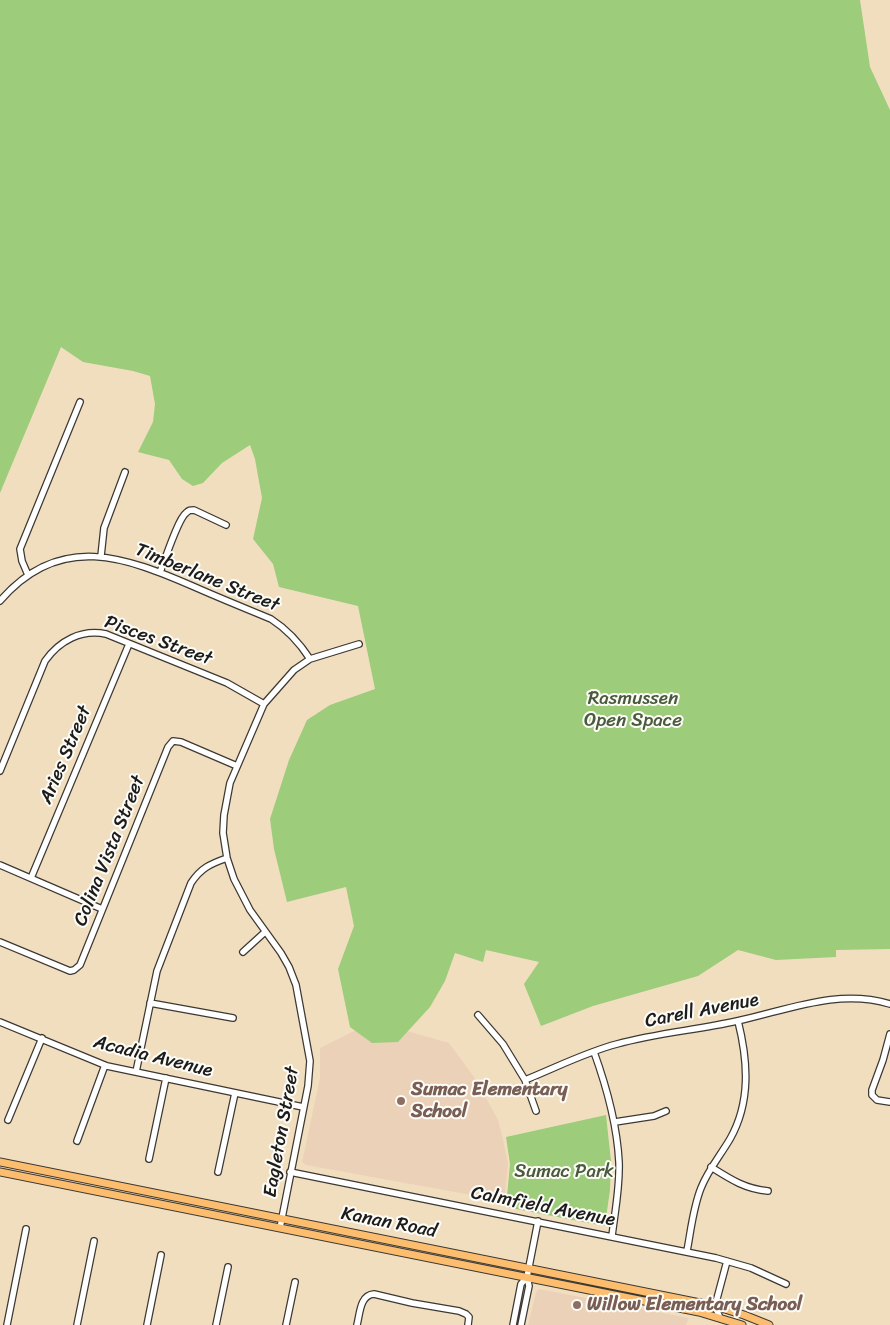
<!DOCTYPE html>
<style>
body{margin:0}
canvas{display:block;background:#f1debf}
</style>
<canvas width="890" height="1325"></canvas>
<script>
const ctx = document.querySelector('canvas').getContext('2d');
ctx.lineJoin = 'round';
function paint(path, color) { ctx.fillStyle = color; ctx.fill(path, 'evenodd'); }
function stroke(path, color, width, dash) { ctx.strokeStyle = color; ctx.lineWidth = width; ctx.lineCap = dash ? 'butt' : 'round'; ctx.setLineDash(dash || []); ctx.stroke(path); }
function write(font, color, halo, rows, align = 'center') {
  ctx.font = font + ' Sriracha,sans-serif'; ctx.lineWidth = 4; ctx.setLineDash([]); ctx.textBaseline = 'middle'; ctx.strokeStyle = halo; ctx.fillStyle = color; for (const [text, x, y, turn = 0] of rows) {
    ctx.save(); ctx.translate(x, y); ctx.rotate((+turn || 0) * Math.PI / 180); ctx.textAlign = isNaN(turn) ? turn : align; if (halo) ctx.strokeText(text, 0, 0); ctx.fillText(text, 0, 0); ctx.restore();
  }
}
const built = new Path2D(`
 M369,1020L449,1043L477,1081L498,1120L503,1139L508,1164L504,1201L306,1165L302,1162L320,1078V1048L356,1030Z
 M539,1289L689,1318L686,1325H528L536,1292Z`);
const green = new Path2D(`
 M0,0H860L870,67L890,110V949L836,950V957L776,960L738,950L698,976L593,1006L541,1026L524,984L539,962L486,950L483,962L455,953L445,981L430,1007L398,1042L372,1043L350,1027L338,969L354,926L346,887L287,902L274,849L270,819L289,760L307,720L330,705L375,689L358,606L279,587L273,564L253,539L262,498L255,459L250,445L222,463L203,483L193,486L182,479L169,460L138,452L153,422L155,404L150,376L133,371L83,362L61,347L0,493Z
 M606,1115L611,1161L610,1190L605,1225L604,1226L506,1207L510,1164L506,1137Z`);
const minor = new Path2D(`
 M101,556L104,528L125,472
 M160,572C165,560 178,519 186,513C189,510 190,510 194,510L226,525
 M28,575L22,561L20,549L80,402
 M0,601C60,531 126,557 197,588C222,599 247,609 271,619C288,630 299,642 310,659
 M0,771L45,661C59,641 81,629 106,634L227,683L264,704
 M0,865L102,909
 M31,878L129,644
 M0,942L70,971L74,970L80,965L168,747L173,741L181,742L237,766
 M243,952L265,932
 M150,1003L233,1018
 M478,1015L503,1044L525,1080L536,1111
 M0,1022L107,1066L303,1107
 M890,1034L883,1060L872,1090V1095L877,1100L890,1102
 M594,1052C607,1088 617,1123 619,1162C620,1187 615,1211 612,1236
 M136,1072L157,971L191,883C201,868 210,864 227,858
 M525,1080C555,1068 586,1052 617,1044C657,1033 697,1030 737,1021C788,1010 838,988 890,1004
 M8,1120L42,1038
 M615,1122L654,1116L666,1111
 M77,1141L105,1065
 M149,1159L166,1078
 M711,1167C730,1179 745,1189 768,1191
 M218,1172L235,1093
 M290,1172L716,1258L751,1268L786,1284
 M280,1228L308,1086L310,1061L296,985L289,967L281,953L250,910L234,879L227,858L223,833L224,815L230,783L264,704L294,670L310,659L359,644
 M687,1251C691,1230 693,1208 701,1188C708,1170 720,1156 730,1139C751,1102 748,1061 738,1021
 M720,1318L715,1306L727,1261
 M7,1325L26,1229
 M77,1325L94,1241
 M147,1325L161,1255
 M216,1325L228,1267
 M286,1325L295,1282
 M357,1325C360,1313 360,1295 374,1294L412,1303L459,1311L466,1314L469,1317L468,1325
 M513,1325L521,1284L527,1277L538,1221
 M521,1325L529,1286L527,1277`);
const major = new Path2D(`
 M0,1162L715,1306L744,1315L769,1325
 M0,1172L699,1312L742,1325`);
const markers = [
 [401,1101,5,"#8d6e63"],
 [577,1305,5,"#8d6e63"]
];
const streetNames = [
 ["Timberlane Street",207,578,22],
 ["Pisces Street",158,641,20],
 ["Aries Street",66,755,-67],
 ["Colina Vista Street",110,851,-68],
 ["Carell Avenue",702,1011,-11],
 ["Acadia Avenue",153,1057,14],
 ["Eagleton Street",282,1132,-80],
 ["Calmfield Avenue",543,1207,11],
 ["Kanan Road",389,1223,11]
];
const parkNames = [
 ["Rasmussen",633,699],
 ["Open Space",633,721],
 ["Sumac Park",564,1172]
];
const educationNames = [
 ["Sumac Elementary",411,1090],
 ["School",411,1112],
 ["Willow Elementary School",587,1305]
];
paint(built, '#ecd1b9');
paint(green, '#9dcc7b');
stroke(minor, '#3c3934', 8);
stroke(major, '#3c3934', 9);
stroke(minor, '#fff', 5.5);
stroke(major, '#fcbd6f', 7);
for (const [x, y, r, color] of markers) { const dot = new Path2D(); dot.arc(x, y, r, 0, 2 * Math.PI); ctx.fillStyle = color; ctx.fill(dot); stroke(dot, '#fdfcf7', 2); }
write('19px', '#1c1c1c', '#fdfcf7', streetNames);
write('19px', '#495a3d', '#fdfcf7', parkNames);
write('bold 19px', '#785e54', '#fdfcf7', educationNames, 'left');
</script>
